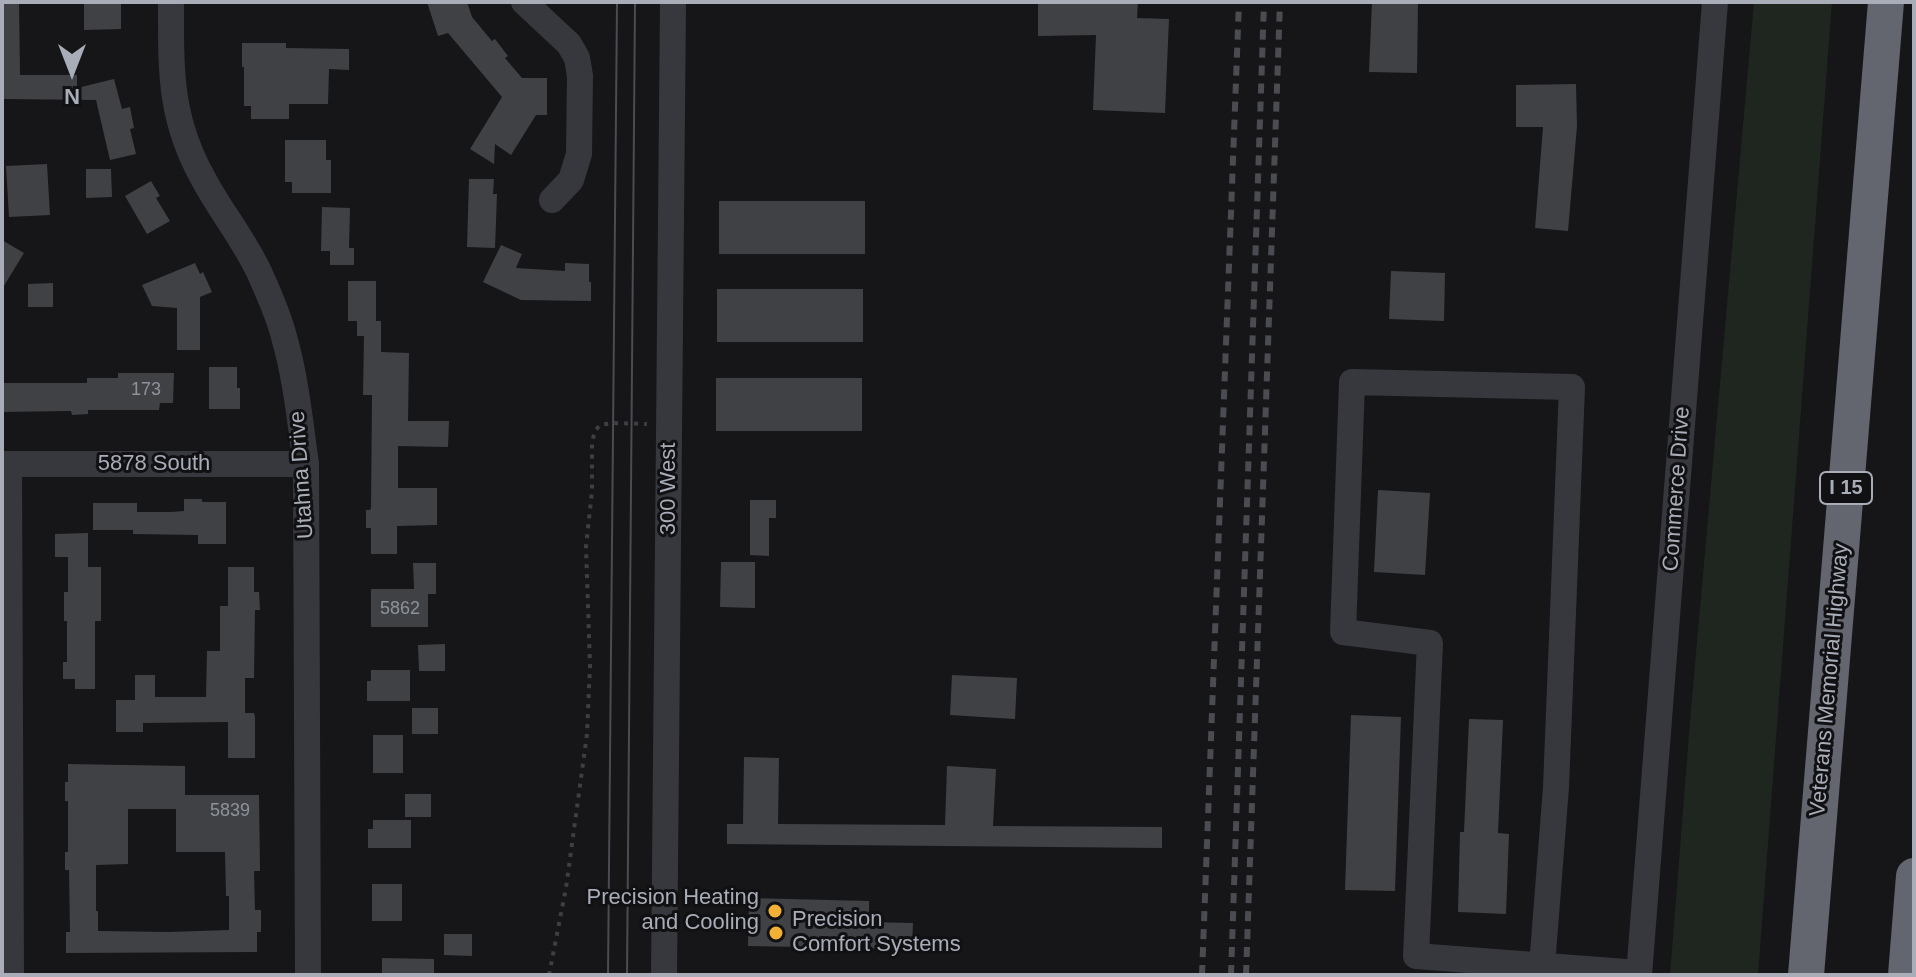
<!DOCTYPE html>
<style>
body{margin:0}
#map{position:relative;width:1916px;height:977px;overflow:hidden;background:#161618;font-family:Arial,sans-serif}
canvas{display:block}
.frame{position:absolute;inset:0;border:4px solid #a8adb8;pointer-events:none}
.north{position:absolute;left:32px;top:32px;width:80px;height:80px;-webkit-text-stroke:6px #111113;paint-order:stroke;rotate:180deg;font-size:22px;font-weight:700;line-height:32px;text-align:center;color:#a8adb8}
.north::after{content:'';display:block;margin:auto;width:28px;height:36px;background:#a8adb8;clip-path:polygon(50% 0,100% 100%,50% 72%,0 100%)}
</style>
<div id="map">
<canvas width="1916" height="977"></canvas>
<div class="frame"></div>
<div class="north">N</div>
</div>
<script>
const ctx = document.querySelector('canvas').getContext('2d');
ctx.lineJoin = 'round';
function paint(path, color) { ctx.fillStyle = color; ctx.fill(path, 'evenodd'); }
function stroke(path, color, width, dash) { ctx.strokeStyle = color; ctx.lineWidth = width; ctx.lineCap = dash ? 'butt' : 'round'; ctx.setLineDash(dash || []); ctx.stroke(path); }
function write(font, color, halo, rows, align = 'center') {
  ctx.font = font + ' Arial,sans-serif'; ctx.lineWidth = 6; ctx.setLineDash([]); ctx.textBaseline = 'middle'; ctx.strokeStyle = halo; ctx.fillStyle = color; for (const [text, x, y, turn = 0] of rows) {
    ctx.save(); ctx.translate(x, y); ctx.rotate((+turn || 0) * Math.PI / 180); ctx.textAlign = isNaN(turn) ? turn : align; if (halo) ctx.strokeText(text, 0, 0); ctx.fillText(text, 0, 0); ctx.restore();
  }
}
const green = new Path2D(`
 M1754,2H1832L1758,975H1670L1691,709Z`);
const building = new Path2D(`
 M2,2H19L20,75H77V88L114,79L122,109L130,107L134,128L130,129L136,154L110,160L96,100L2,99Z
 M94,2H117V4H121V29L84,30V4H94Z
 M427,2H467L472,17L492,41L495,39L508,56L505,58L522,78H547V115H536L511,155L495,144L494,164L470,149L502,97L448,33L438,36Z
 M1138,2L1137,18L1169,19L1165,113L1093,110L1096,35L1038,36V3Z
 M1372,2H1418L1417,73L1369,72Z
 M242,43H286V48L349,49V70L329,69L328,104H289V119H251V106H244V67H242Z
 M1576,84L1577,126L1568,231L1535,228L1543,127H1516V85Z
 M285,140H326V160H331V193H292V182H285Z
 M47,164L50,215L9,217L6,166Z
 M86,169H111L112,197L86,198Z
 M469,179H494L493,194H497L495,248L467,247Z
 M151,181L160,196L156,198L170,221L147,234L125,196Z
 M719,201H865V254H719Z
 M322,207L350,208L349,248H354V265H330V251H321Z
 M2,240L24,253L2,289Z
 M501,245L522,254L516,268L565,271V263L589,264V282H591V301L521,300L483,282Z
 M195,263L200,274L203,272L212,292L200,297V350H177V308L152,306L142,285Z
 M1391,271L1445,273L1444,321L1389,319Z
 M348,281H376V321H381V352L409,353L408,421H449L448,447L398,446V488H437V525L397,526V554H371V528H366V510H370L371,508L372,395H363L364,336H357V321H348Z
 M53,283V307H28V284Z
 M717,289H863V342H717Z
 M209,367H237V388H240V409H209Z
 M118,373H174L173,403H160L159,410H88V414L72,415L71,411L2,412V383H87V378H118Z
 M716,378H862V431H716Z
 M1378,490L1430,493L1425,575L1374,572Z
 M184,499H202V502H226V544H198V535L133,534V530H93V503H137V512H171L184,511Z
 M750,500H776V518H769V556L750,555Z
 M88,533V567H101V621H95V689H75V679H63V662H67V621H64V592H68V557H55V534Z
 M721,562H755V608L720,607Z
 M413,563H436V594H428V627H371V589H414Z
 M228,567H254V592H259L260,610H255L254,678H245V713H254L255,717V758H228V722L143,723V732H116V700H135V675H155V697H206L207,651H220V606H228Z
 M445,644V671H419L418,645Z
 M371,670H410V701H367V681H371Z
 M952,675L1017,678L1015,719L950,715Z
 M412,708H438V734H412Z
 M1351,715L1401,717L1395,891L1345,890Z
 M1469,719L1503,720L1498,833L1509,834L1506,914L1458,912L1460,832H1464Z
 M373,735H403V773H373Z
 M744,757L779,758L778,824L945,825L947,766L996,769L993,826L1162,827V848L727,844V824H743Z
 M68,764L185,766V795H259L260,871H254L255,910H261V932H257V952L66,953V932H70L69,870H65V852H68V801H65V782H68ZM128,809H176V852H225L226,896H229V930L168,932L98,931V911H96V865L128,864Z
 M405,794H431V817H405Z
 M373,820H411V848H368V829H373Z
 M372,884H402V921H372Z
 M749,898L869,901V922L913,923L912,949L748,946Z
 M444,934H472V956L444,955Z
 M382,958L434,959V975H382Z`);
const path = new Path2D(`
 M549,975L566,888L587,734L590,666L586,547L592,491V442L595,431L600,425L613,423L647,424`);
const minor = new Path2D(`
 M171,2C171,70 169,118 204,180C221,212 245,241 260,274C269,294 279,316 284,337C296,378 300,422 306,464L308,975
 M524,2L569,44L577,58L580,76L579,154L571,180L552,200
 M2,464H306
 M9,464L11,975
 M1542,966L1556,787L1572,387L1352,382L1343,632L1430,643L1416,956L1639,973
 M664,975L673,2
 M1639,975L1715,2`);
const highway = new Path2D(`
 M1806,975L1886,2
 M1906,975L1914,876`);
const tram = new Path2D(`
 M608,975L617,2
 M627,975L635,2`);
const rail = new Path2D(`
 M1202,975L1239,2
 M1231,975L1264,2
 M1246,975L1280,2`);
const markers = [
 [775,911,8,"#f2b134"],
 [776,933,8,"#f2b134"]
];
const numberNames = [
 ["173",146,390],
 ["5862",400,609],
 ["5839",230,811]
];
const shields = [
 [1846,488,52]
];
const shieldNames = [
 ["I 15",1846,488]
];
const streetNames = [
 ["5878 South",154,464],
 ["Utahna Drive",302,475,-94],
 ["300 West",669,489,-90],
 ["Commerce Drive",1677,489,-86],
 ["Veterans Memorial Highway",1830,680,-85]
];
const poiNames = [
 ["Precision Heating",759,898],
 ["and Cooling",759,923],
 ["Precision",792,920,"left"],
 ["Comfort Systems",792,945,"left"]
];
paint(green, '#1e261f');
paint(building, '#404145');
stroke(path, '#3d3f44', 4, [4, 6]);
stroke(minor, '#37383d', 26);
stroke(highway, '#63666e', 36);
stroke(tram, '#4a4c52', 2);
stroke(rail, '#4a4c52', 6, [10, 8]);
for (const [x, y, r, color] of markers) { const dot = new Path2D(); dot.arc(x, y, r, 0, 2 * Math.PI); ctx.fillStyle = color; ctx.fill(dot); stroke(dot, '#111113', 3); }
write('18px', '#8e929b', null, numberNames);
for (const [x, y, w] of shields) { const box = new Path2D(); box.roundRect(x - w / 2, y - 16, w, 32, 6); ctx.fillStyle = '#111113'; ctx.fill(box); stroke(box, '#a8adb8', 2); }
write('bold 20px', '#a8adb8', null, shieldNames);
write('22px', '#a8adb8', '#111113', streetNames);
write('22px', '#a8adb8', '#111113', poiNames, 'right');
</script>
